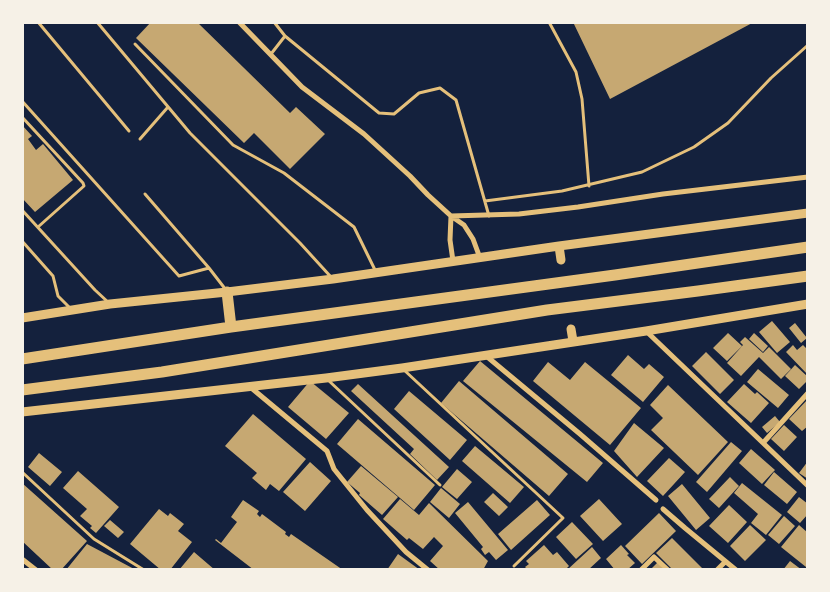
<!DOCTYPE html>
<style>
body{margin:0}
#map{position:relative;width:830px;height:592px;overflow:hidden;background:#14213d;font-family:"Asap Condensed",sans-serif}
canvas{display:block}
.frame{position:absolute;inset:0;border:24px solid #f6f1e7;pointer-events:none}
</style>
<div id="map">
<canvas width="830" height="592"></canvas>
<div class="frame"></div>
</div>
<script>
const ctx = document.querySelector('canvas').getContext('2d');
ctx.lineJoin = 'round';
function paint(path, color) { ctx.fillStyle = color; ctx.fill(path, 'evenodd'); }
function stroke(path, color, width, dash) { ctx.strokeStyle = color; ctx.lineWidth = width; ctx.lineCap = dash ? 'butt' : 'round'; ctx.setLineDash(dash || []); ctx.stroke(path); }
const building = new Path2D(`
 M151,22H197L290,113L296,107L325,134L290,169L254,133L244,143L136,38Z
 M573,22H754L610,99Z
 M22,125L32,136L28,139L36,150L43,144L73,180L35,212L22,198Z
 M772,321L790,342L777,353L759,332Z
 M795,323L807,338L801,343L789,328Z
 M728,333L742,346L727,361L713,348Z
 M754,333L768,346L763,352L749,339Z
 M745,337L763,353L769,347L791,369L781,379L759,357L741,376L727,363L743,345L740,342Z
 M793,345L797,350L803,345L808,350V375L786,352Z
 M706,352L734,380L720,394L692,366Z
 M628,355L644,369L649,364L664,377L643,402L611,375Z
 M480,361L603,463L587,482L463,381Z
 M548,362L570,380L585,362L641,408L610,445L533,381Z
 M795,365L808,377V380L799,389L785,376Z
 M758,369L789,395L778,408L747,382Z
 M310,381L349,413L326,439L288,407Z
 M459,381L568,474L549,496L441,403Z
 M358,384L449,467L437,480L410,454L414,449L351,391Z
 M744,384L755,394L757,392L769,403L751,423L727,402Z
 M668,385L728,442L698,475L651,430L663,418L650,405Z
 M409,391L467,440L450,460L394,409Z
 M808,399V426L802,431L789,419Z
 M253,414L306,459L279,491L270,484L266,490L252,478L257,473L225,446Z
 M775,416L780,422L767,433L762,427Z
 M358,419L435,485L414,510L337,444Z
 M634,423L664,448L637,477L614,451Z
 M784,425L797,437L784,451L771,439Z
 M731,442L742,451L707,492L696,482Z
 M475,446L524,487L510,503L462,461Z
 M751,449L775,470L762,484L739,463Z
 M39,453L62,472L50,486L28,467Z
 M669,458L685,472L663,496L647,481Z
 M808,461V479L799,473Z
 M310,462L331,481L305,511L283,492Z
 M361,466L398,497L382,515L359,495L360,493L347,482Z
 M457,469L472,482L457,499L442,487Z
 M78,471L119,507L96,533L90,528L92,526L80,516L87,509L63,488Z
 M774,472L797,492L787,504L764,485Z
 M730,477L739,486L719,508L709,499Z
 M22,483L87,541L61,570H53L22,541Z
 M742,483L782,515L766,535L751,523L758,514L734,493Z
 M682,484L710,518L696,530L668,496Z
 M441,488L460,504L449,518L430,502Z
 M493,493L508,507L499,516L484,502Z
 M799,497L808,504V514L800,523L787,512Z
 M400,499L419,515L429,503L488,561L483,570H440L430,561L443,546L434,537L423,549L409,538L407,540L383,519Z
 M599,499L622,524L603,541L580,516Z
 M243,500L259,511L257,514L260,517L262,514L286,532L285,534L289,537L291,534L343,570H254L215,540L216,539L221,543L237,522L231,517Z
 M537,500L550,515L511,550L498,534Z
 M468,502L508,550L496,560L489,552L485,555L481,549L483,547L455,513Z
 M729,505L747,522L728,543L709,526Z
 M159,509L168,516L170,513L184,524L178,531L192,542L170,570H161L130,544Z
 M659,513L676,531L642,564L625,546Z
 M784,516L795,526L779,544L768,535Z
 M110,520L124,532L118,538L104,526Z
 M572,522L593,544L576,559L556,537Z
 M750,525L766,540L745,561L730,546Z
 M799,525L808,533V565L806,567L781,547Z
 M672,538L704,570H673L656,553Z
 M87,544L136,570H66Z
 M544,545L553,555L557,552L569,566L565,570H528L525,567L529,564L526,561Z
 M621,545L629,554L627,555L635,563L627,570H615L606,559Z
 M592,547L601,558L588,570H567Z
 M194,552L215,570H179Z
 M398,554L420,570H387Z
 M790,561L802,570H783Z
 M658,562L664,570H650Z`);
const service = new Path2D(`
 M38,22L129,131
 M97,22L190,133L300,243L331,277
 M549,22L576,72L582,99L589,186
 M285,36L379,113L394,114L419,93L440,88L456,100L489,216
 M135,44L233,145L284,173L354,227L376,272
 M271,54L285,36L274,22
 M22,101L179,276L209,268
 M22,117L83,183L84,186L38,227
 M140,139L168,107
 M145,194L209,268L226,290
 M485,201L562,191L642,172L694,147L728,123L771,78L808,45
 M22,210L95,290L109,303
 M22,241L53,276L58,296L70,308
 M404,370L563,518L514,566
 M328,380L440,485
 M22,472L94,539L144,570`);
const minor = new Path2D(`
 M239,22L302,87L364,134L410,176L428,195L451,216L464,225L473,239L480,258
 M451,216L519,214L578,207L663,194L808,177
 M451,216L450,240L453,261
 M646,331L808,486
 M485,355L580,434L656,500
 M249,386L327,451L334,469L367,510L406,552L428,570
 M763,443L808,393
 M663,509L685,528L736,570
 M22,559L36,570
 M641,570L654,557L668,570
 M717,570L725,562`);
const tertiary = new Path2D(`
 M559,246L808,213
 M22,318L110,304L227,292L333,279L559,246L561,260
 M571,329L573,341
 M22,412L326,378L402,368L646,331L808,304`);
const trunk = new Path2D(`
 M227,292L231,327
 M22,359L231,327L615,275L808,247
 M22,390L162,372L547,310L698,291L808,276`);
paint(building, '#c6a872');
stroke(service, '#e5c07b', 3);
stroke(minor, '#e5c07b', 5);
stroke(tertiary, '#e5c07b', 9);
stroke(trunk, '#e5c07b', 11);
</script>
